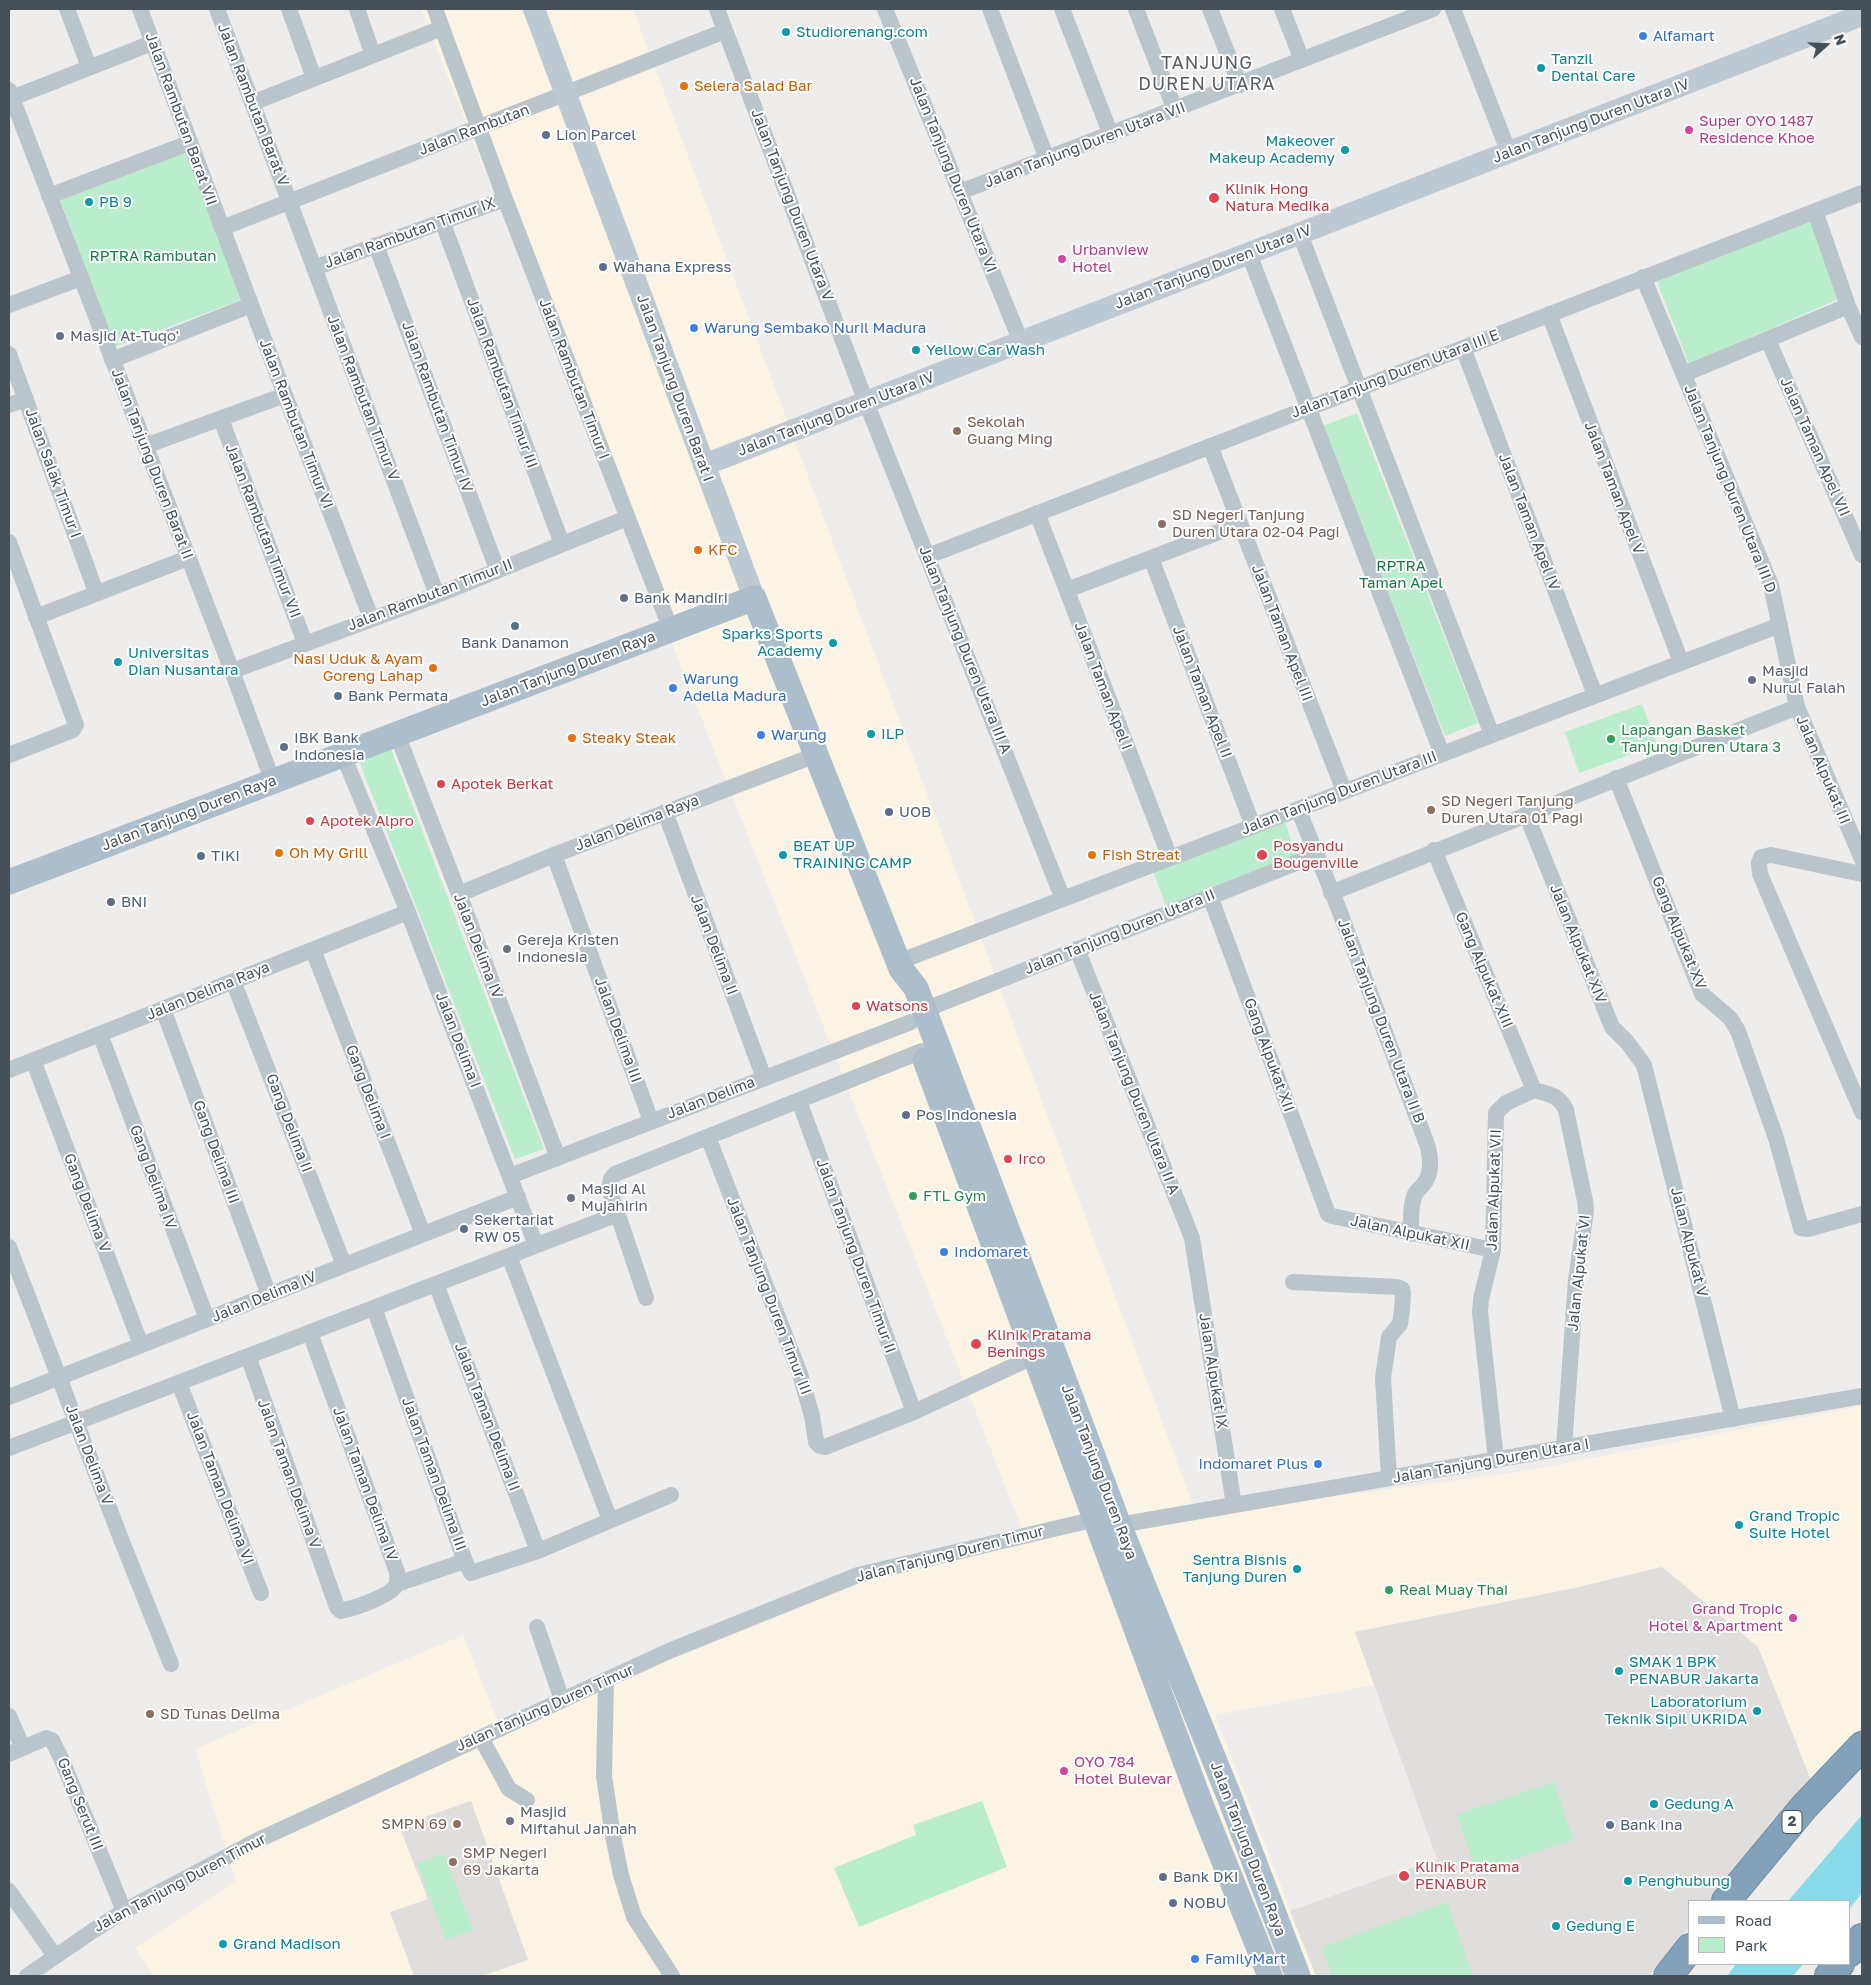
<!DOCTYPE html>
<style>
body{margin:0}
#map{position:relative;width:1871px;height:1985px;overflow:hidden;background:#efecec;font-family:"Golos Text",sans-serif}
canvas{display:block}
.frame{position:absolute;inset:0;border:10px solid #455058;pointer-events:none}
.legend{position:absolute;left:1688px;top:1900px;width:162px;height:65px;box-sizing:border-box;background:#fff;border:1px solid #b5b9bc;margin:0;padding:6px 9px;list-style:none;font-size:15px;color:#455058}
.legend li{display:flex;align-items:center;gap:10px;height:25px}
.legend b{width:25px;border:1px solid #b5b9bc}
.north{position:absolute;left:1801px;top:20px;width:50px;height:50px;-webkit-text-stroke:4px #fff;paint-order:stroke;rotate:70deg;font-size:14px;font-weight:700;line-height:20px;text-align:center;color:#455058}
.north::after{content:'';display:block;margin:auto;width:18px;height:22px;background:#455058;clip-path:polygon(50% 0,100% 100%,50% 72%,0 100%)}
</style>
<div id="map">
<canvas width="1871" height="1985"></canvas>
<div class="frame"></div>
<ul class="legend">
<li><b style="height:6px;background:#acbdcb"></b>Road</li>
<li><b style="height:14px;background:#baedcb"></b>Park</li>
</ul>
<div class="north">N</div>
</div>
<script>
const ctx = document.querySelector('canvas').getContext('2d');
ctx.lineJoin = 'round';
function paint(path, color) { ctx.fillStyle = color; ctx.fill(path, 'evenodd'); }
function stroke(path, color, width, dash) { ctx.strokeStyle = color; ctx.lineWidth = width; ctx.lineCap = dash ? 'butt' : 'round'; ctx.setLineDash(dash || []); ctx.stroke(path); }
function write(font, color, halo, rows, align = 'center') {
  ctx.font = font + ' "Golos Text",sans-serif'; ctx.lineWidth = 4; ctx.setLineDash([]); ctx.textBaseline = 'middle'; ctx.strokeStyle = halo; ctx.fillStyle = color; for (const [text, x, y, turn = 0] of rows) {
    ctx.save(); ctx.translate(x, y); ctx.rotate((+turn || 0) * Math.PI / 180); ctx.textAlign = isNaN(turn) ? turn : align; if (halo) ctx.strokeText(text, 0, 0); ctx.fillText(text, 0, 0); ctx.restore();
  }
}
const commercial = new Path2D(`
 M421,9H633L1197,1515L1525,1471L1862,1406V1727L1811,1780L1758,1647L1662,1567L1570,1589L1355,1632L1374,1685L1215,1715L1316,1976H152L154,1975L135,1948L236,1881L195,1749L463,1635L502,1732L732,1620L1023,1531Z`);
const education = new Path2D(`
 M1662,1567L1758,1647L1811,1780L1782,1813L1710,1901H1690V1926L1649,1976H1316L1290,1911L1437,1859L1355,1632L1570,1589Z
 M471,1801L528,1960L482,1976H414L390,1912L428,1899L399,1826Z`);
const green = new Path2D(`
 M186,149L241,300L114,347L59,196Z
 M1814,220L1841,298L1689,364L1656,279Z
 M1357,413L1478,723L1445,736L1323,426Z
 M1642,704L1657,745L1579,773L1565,732Z
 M389,744L544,1149L515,1159L357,756Z
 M1285,823L1301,867L1169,915L1153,871Z
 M1554,1782L1573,1840L1476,1872L1457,1814Z
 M982,1801L1007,1867L859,1927L834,1868L916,1835L913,1825Z
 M444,1854L473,1930L446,1940L417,1863Z
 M1447,1902L1473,1976H1332L1322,1947Z`);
const water = new Path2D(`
 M1862,1815V1893L1850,1908V1901H1788Z
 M1736,1964H1803L1793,1976H1727Z`);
const street = new Path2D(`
 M67,9L89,67
 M140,9L285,395L371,618
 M217,9L437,595
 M289,9L314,78
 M357,9L373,55
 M435,9L505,199L671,630
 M717,9L866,402L1063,899
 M885,9L1021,342
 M990,9L1047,159
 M1062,9L1111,135
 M1136,9L1175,110
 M1210,9L1240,85
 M1282,9L1302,60
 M1453,9L1509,153
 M9,90L232,671L273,782
 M12,98L152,43
 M252,103L442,28
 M960,192L1433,9
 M49,196L189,143
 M1815,211L1848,306L1862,337
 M442,221L562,544
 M222,228L725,31
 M1300,234L1492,735
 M376,245L497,569
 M1249,254L1442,754
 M314,268L505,199
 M1643,277L1771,585L1797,707L1862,859
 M9,305L81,278
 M1549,314L1681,662
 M1768,340L1862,555
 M1463,348L1595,695
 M9,354L96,592
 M112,360L251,305
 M1684,374L1848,306
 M9,405L26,399
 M221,419L305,643
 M145,446L285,395
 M1210,446L1344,791
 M1037,513L1170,858
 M9,542L76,725L73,730L9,755
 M928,556L1862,193
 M1151,558L1253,826
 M1067,590L1240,524
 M36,617L188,558
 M232,671L437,595L627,518
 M397,734L459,894L558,1158
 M343,755L408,912L536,1245
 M1616,778L1702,994L1730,1018L1738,1031L1776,1138L1801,1228L1808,1229L1862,1214
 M1298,809L1338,907L1428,1147C1431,1161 1432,1174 1423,1185C1420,1189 1417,1190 1415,1194C1410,1206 1411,1221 1411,1234
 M665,812L764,1078
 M1526,814L1612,1027L1627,1042L1644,1065L1733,1419
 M1434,850L1534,1090
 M554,855L651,1121
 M1862,874L1771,855L1761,857L1759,863L1760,874L1862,1112
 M1331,893L1797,707
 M459,894L554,855L816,755
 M1210,896L1328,1214L1332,1216L1493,1250
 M1077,949L1192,1238L1234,1505
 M313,950L423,1234
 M898,962L1780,625
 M233,981L344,1265
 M163,1009L269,1295
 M924,1010L1316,855
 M100,1034L207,1319
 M33,1060L141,1345
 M9,1070L408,912
 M1534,1090C1549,1094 1559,1095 1566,1110L1585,1201L1586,1211L1576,1280L1564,1448
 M799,1101L914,1412
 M708,1137L800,1374L812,1416L816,1442L820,1446L825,1447L914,1412L1035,1356
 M510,1176L911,1022
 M9,1247L121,1539L171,1664
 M509,1256L610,1520
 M1293,1282L1397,1287L1402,1289L1403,1293L1402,1310L1400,1324L1389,1337L1383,1378L1389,1478
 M436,1284L538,1551
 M646,1298L609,1188L611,1179L615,1174L922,1051
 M374,1308L465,1561L471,1573L538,1551L671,1495
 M248,1356L337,1607L341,1611L344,1610C356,1608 392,1595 397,1584C398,1581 397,1575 397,1572L310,1333
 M179,1383L261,1593
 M9,1397L518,1197
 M9,1448L618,1214
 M1496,1460L1480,1312L1481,1299L1493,1250L1496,1113L1506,1103L1534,1090
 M1119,1525L1862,1396
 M397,1584L465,1561
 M537,1627L562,1700
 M606,1681L604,1776L613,1836L621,1875L634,1917L672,1976
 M9,1716L23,1748
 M481,1738L509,1789L527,1800
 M9,1754L46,1738L52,1740L61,1758L124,1911
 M9,1891L55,1956
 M27,1976L91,1932L124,1911L256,1841L669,1651L858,1575L1096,1519`);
const secondary = new Path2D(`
 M534,9L754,598
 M704,465L1862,15`);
const primary = new Path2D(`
 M9,882L754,598L901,969L916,988L1119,1525L1229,1796L1298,1976
 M925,1060L1202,1807L1270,1976`);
const highway = new Path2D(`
 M1726,1901L1804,1807L1862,1746
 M1850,1952L1862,1938
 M1668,1976L1690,1948
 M1829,1976L1840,1964`);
const markers = [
 [786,32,5,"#0f9aa8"],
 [1643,36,5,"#3f7fe0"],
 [1541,68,5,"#0f9aa8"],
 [684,86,5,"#e8710a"],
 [1689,130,5,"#d1479c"],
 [546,135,5,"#5c6f8a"],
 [1345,150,5,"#0f9aa8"],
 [1214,198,6,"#e0444e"],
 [89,202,5,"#0f9aa8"],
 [1062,259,5,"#d1479c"],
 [603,267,5,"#5c6f8a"],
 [694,328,5,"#3f7fe0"],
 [60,336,5,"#6b7280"],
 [916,350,5,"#0f9aa8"],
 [957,431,5,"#8d6e63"],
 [1162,524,5,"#8d6e63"],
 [698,550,5,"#e8710a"],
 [624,598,5,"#5c6f8a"],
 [515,626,5,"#5c6f8a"],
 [833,643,5,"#0f9aa8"],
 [118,662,5,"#0f9aa8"],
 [433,668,5,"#e8710a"],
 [1752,680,5,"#6b7280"],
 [673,688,5,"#3f7fe0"],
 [338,696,5,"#5c6f8a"],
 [871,734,5,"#0f9aa8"],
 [761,735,5,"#3f7fe0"],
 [572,738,5,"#e8710a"],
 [1611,739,5,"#2e9e5b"],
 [284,747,5,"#5c6f8a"],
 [441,784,5,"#e0444e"],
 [1431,810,5,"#8d6e63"],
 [889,812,5,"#5c6f8a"],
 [310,821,5,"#e0444e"],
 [279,853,5,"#e8710a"],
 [783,855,5,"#0f9aa8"],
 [1092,855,5,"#e8710a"],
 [1262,855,6,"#e0444e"],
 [201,856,5,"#5c6f8a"],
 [111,902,5,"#5c6f8a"],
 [507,949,5,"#6b7280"],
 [856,1006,5,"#e0444e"],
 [906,1115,5,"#5c6f8a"],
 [1008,1159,5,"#e0444e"],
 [913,1196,5,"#2e9e5b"],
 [571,1198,5,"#6b7280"],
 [464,1229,5,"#5c6f8a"],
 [944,1252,5,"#3f7fe0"],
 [976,1344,6,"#e0444e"],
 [1318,1464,5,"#3f7fe0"],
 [1739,1525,5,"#0f9aa8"],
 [1297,1569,5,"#0f9aa8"],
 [1389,1590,5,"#2e9e5b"],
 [1793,1618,5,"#d1479c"],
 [1619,1671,5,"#0f9aa8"],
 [1757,1711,5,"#0f9aa8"],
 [150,1714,5,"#8d6e63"],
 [1064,1771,5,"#d1479c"],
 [1654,1804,5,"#0f9aa8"],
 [510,1821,5,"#6b7280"],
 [457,1824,5,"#8d6e63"],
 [1610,1825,5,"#5c6f8a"],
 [453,1862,5,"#8d6e63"],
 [1404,1876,6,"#e0444e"],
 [1163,1877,5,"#5c6f8a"],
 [1628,1881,5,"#0f9aa8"],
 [1173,1903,5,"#5c6f8a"],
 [1556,1926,5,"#0f9aa8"],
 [223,1944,5,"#0f9aa8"],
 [1195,1959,5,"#3f7fe0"]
];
const shields = [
 [1792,1822,20]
];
const shieldNames = [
 ["2",1792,1822]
];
const cultureNames = [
 ["Studiorenang.com",796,32],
 ["Tanzil",1551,59],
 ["Dental Care",1551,76],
 ["Makeover",1335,141,"right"],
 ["Makeup Academy",1335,158,"right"],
 ["PB 9",99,202],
 ["Yellow Car Wash",926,350],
 ["Sparks Sports",823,634,"right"],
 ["Academy",823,651,"right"],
 ["Universitas",128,653],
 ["Dian Nusantara",128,670],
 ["ILP",881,734],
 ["BEAT UP",793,846],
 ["TRAINING CAMP",793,863],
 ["Grand Tropic",1749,1516],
 ["Suite Hotel",1749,1533],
 ["Sentra Bisnis",1287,1560,"right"],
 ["Tanjung Duren",1287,1577,"right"],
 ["SMAK 1 BPK",1629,1662],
 ["PENABUR Jakarta",1629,1679],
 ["Laboratorium",1747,1702,"right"],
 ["Teknik Sipil UKRIDA",1747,1719,"right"],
 ["Gedung A",1664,1804],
 ["Penghubung",1638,1881],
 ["Gedung E",1566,1926],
 ["Grand Madison",233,1944]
];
const shopNames = [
 ["Alfamart",1653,36],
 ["Warung Sembako Nuril Madura",704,328],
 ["Warung",683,679],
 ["Adella Madura",683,696],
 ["Warung",771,735],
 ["Indomaret",954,1252],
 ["Indomaret Plus",1308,1464,"right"],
 ["FamilyMart",1205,1959]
];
const foodNames = [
 ["Selera Salad Bar",694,86],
 ["KFC",708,550],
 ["Nasi Uduk & Ayam",423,659,"right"],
 ["Goreng Lahap",423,676,"right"],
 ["Steaky Steak",582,738],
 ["Oh My Grill",289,853],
 ["Fish Streat",1102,855]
];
const streetNames = [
 ["Jalan Rambutan Barat V",253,105,69],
 ["Jalan Rambutan Barat VII",181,119,70],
 ["Jalan Tanjung Duren Utara IV",1591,121,-21],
 ["Jalan Rambutan",474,130,-21],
 ["Jalan Tanjung Duren Utara VII",1085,145,-21],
 ["Jalan Tanjung Duren Utara VI",953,175,68],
 ["Jalan Tanjung Duren Utara V",792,205,69],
 ["Jalan Rambutan Timur IX",410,233,-20],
 ["Jalan Tanjung Duren Utara IV",1213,267,-21],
 ["Jalan Tanjung Duren Utara III E",1395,374,-21],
 ["Jalan Rambutan Timur I",574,379,69],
 ["Jalan Rambutan Timur III",502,383,70],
 ["Jalan Tanjung Duren Barat I",675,388,70],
 ["Jalan Rambutan Timur V",363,398,69],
 ["Jalan Rambutan Timur IV",437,407,70],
 ["Jalan Tanjung Duren Utara IV",836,414,-21],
 ["Jalan Rambutan Timur VI",296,424,69],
 ["Jalan Taman Apel VII",1815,447,66],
 ["Jalan Tanjung Duren Barat II",152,464,69],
 ["Jalan Salak Timur I",53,473,70],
 ["Jalan Taman Apel V",1614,488,69],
 ["Jalan Tanjung Duren Utara III D",1730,489,68],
 ["Jalan Taman Apel IV",1529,522,69],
 ["Jalan Rambutan Timur VII",263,531,69],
 ["Jalan Rambutan Timur II",430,595,-21],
 ["Jalan Taman Apel III",1282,633,69],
 ["Jalan Tanjung Duren Utara III A",965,650,68],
 ["Jalan Tanjung Duren Raya",568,669,-21],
 ["Jalan Taman Apel I",1103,686,69],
 ["Jalan Taman Apel II",1202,692,69],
 ["Jalan Alpukat III",1823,770,67],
 ["Jalan Tanjung Duren Utara III",1339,793,-21],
 ["Jalan Tanjung Duren Raya",189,813,-21],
 ["Jalan Delima Raya",637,823,-21],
 ["Jalan Tanjung Duren Utara II",1120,932,-22],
 ["Gang Alpukat XV",1679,933,68],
 ["Jalan Alpukat XIV",1578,944,68],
 ["Jalan Delima II",714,945,69],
 ["Jalan Delima IV",478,946,69],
 ["Gang Alpukat XIII",1484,970,67],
 ["Jalan Delima Raya",208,991,-22],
 ["Jalan Tanjung Duren Utara II B",1381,1021,69],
 ["Jalan Delima III",618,1030,70],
 ["Jalan Delima I",458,1040,69],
 ["Gang Alpukat XII",1269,1055,70],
 ["Gang Delima I",368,1092,69],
 ["Jalan Tanjung Duren Utara II A",1134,1093,68],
 ["Jalan Delima",711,1098,-21],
 ["Gang Delima II",289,1123,69],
 ["Gang Delima III",216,1152,70],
 ["Gang Delima IV",153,1177,70],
 ["Jalan Alpukat VII",1494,1190,-88],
 ["Gang Delima V",87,1203,69],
 ["Jalan Alpukat XII",1410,1233,12],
 ["Jalan Alpukat V",1689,1242,76],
 ["Jalan Tanjung Duren Timur II",856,1256,70],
 ["Jalan Alpukat VI",1579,1273,-84],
 ["Jalan Tanjung Duren Timur III",769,1296,69],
 ["Jalan Delima IV",264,1297,-22],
 ["Jalan Alpukat IX",1213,1371,81],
 ["Jalan Taman Delima II",487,1417,69],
 ["Jalan Delima V",89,1455,69],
 ["Jalan Tanjung Duren Utara I",1491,1461,-10],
 ["Jalan Tanjung Duren Raya",1099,1472,69],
 ["Jalan Taman Delima V",289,1474,70],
 ["Jalan Taman Delima III",434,1474,70],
 ["Jalan Taman Delima IV",365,1484,70],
 ["Jalan Taman Delima VI",220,1488,69],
 ["Jalan Tanjung Duren Timur",950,1554,-14],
 ["Jalan Tanjung Duren Timur",545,1708,-24],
 ["Gang Serut III",80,1804,68],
 ["Jalan Tanjung Duren Raya",1248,1849,69],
 ["Jalan Tanjung Duren Timur",180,1883,-28]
];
const hotelNames = [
 ["Super OYO 1487",1699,121],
 ["Residence Khoe",1699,138],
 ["Urbanview",1072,250],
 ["Hotel",1072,267],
 ["Grand Tropic",1783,1609,"right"],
 ["Hotel & Apartment",1783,1626,"right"],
 ["OYO 784",1074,1762],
 ["Hotel Bulevar",1074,1779]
];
const serviceNames = [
 ["Lion Parcel",556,135],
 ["Wahana Express",613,267],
 ["Bank Mandiri",634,598],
 ["Bank Danamon",515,643,"center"],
 ["Bank Permata",348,696],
 ["IBK Bank",294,738],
 ["Indonesia",294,755],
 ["UOB",899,812],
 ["TIKI",211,856],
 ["BNI",121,902],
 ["Pos Indonesia",916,1115],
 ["Sekertariat",474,1220],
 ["RW 05",474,1237],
 ["Bank Ina",1620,1825],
 ["Bank DKI",1173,1877],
 ["NOBU",1183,1903]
];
const healthNames = [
 ["Klinik Hong",1225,189],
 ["Natura Medika",1225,206],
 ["Apotek Berkat",451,784],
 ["Apotek Alpro",320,821],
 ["Posyandu",1273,846],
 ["Bougenville",1273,863],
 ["Watsons",866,1006],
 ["Irco",1018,1159],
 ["Klinik Pratama",987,1335],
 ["Benings",987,1352],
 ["Klinik Pratama",1415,1867],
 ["PENABUR",1415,1884]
];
const parkNames = [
 ["RPTRA Rambutan",153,256],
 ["RPTRA",1401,566],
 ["Taman Apel",1401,583]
];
const worshipNames = [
 ["Masjid At-Tuqo'",70,336],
 ["Masjid",1762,671],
 ["Nurul Falah",1762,688],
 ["Gereja Kristen",517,940],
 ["Indonesia",517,957],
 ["Masjid Al",581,1189],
 ["Mujahirin",581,1206],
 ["Masjid",520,1812],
 ["Miftahul Jannah",520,1829]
];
const educationNames = [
 ["Sekolah",967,422],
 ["Guang Ming",967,439],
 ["SD Negeri Tanjung",1172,515],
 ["Duren Utara 02-04 Pagi",1172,532],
 ["SD Negeri Tanjung",1441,801],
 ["Duren Utara 01 Pagi",1441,818],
 ["SD Tunas Delima",160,1714],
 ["SMPN 69",447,1824,"right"],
 ["SMP Negeri",463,1853],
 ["69 Jakarta",463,1870]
];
const leisureNames = [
 ["Lapangan Basket",1621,730],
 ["Tanjung Duren Utara 3",1621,747],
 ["FTL Gym",923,1196],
 ["Real Muay Thai",1399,1590]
];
const quarterNames = [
 ["TANJUNG",1207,63],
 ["DUREN UTARA",1207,84]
];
paint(commercial, '#fbf3e4');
paint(education, '#e0dddd');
paint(green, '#baedcb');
paint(water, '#88dae9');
stroke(highway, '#6f8ca6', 30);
stroke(street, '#bac4cb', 16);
stroke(secondary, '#bcc8d2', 22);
stroke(primary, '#acbdcb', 25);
stroke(highway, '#84a1ba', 28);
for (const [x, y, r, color] of markers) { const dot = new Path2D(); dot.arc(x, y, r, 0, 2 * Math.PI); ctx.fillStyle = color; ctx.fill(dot); stroke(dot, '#fff', 2); }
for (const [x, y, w] of shields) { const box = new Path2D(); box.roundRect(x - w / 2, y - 11.5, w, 23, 4); ctx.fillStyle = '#fff'; ctx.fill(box); stroke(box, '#455058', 1); }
write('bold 14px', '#455058', null, shieldNames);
write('15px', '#0d838f', '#fff', cultureNames, 'left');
write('15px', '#366cbe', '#fff', shopNames, 'left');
write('15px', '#c56008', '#fff', foodNames, 'left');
write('15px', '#455058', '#fff', streetNames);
write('15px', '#b23c85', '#fff', hotelNames, 'left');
write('15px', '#4e5e75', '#fff', serviceNames, 'left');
write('15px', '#be3a42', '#fff', healthNames, 'left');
write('15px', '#187743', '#fff', parkNames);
write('15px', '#5b616d', '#fff', worshipNames, 'left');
write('15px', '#785e54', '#fff', educationNames, 'left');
write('15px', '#27864d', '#fff', leisureNames, 'left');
ctx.letterSpacing = '1px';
write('18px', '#595d61', '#fff', quarterNames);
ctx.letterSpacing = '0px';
</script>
